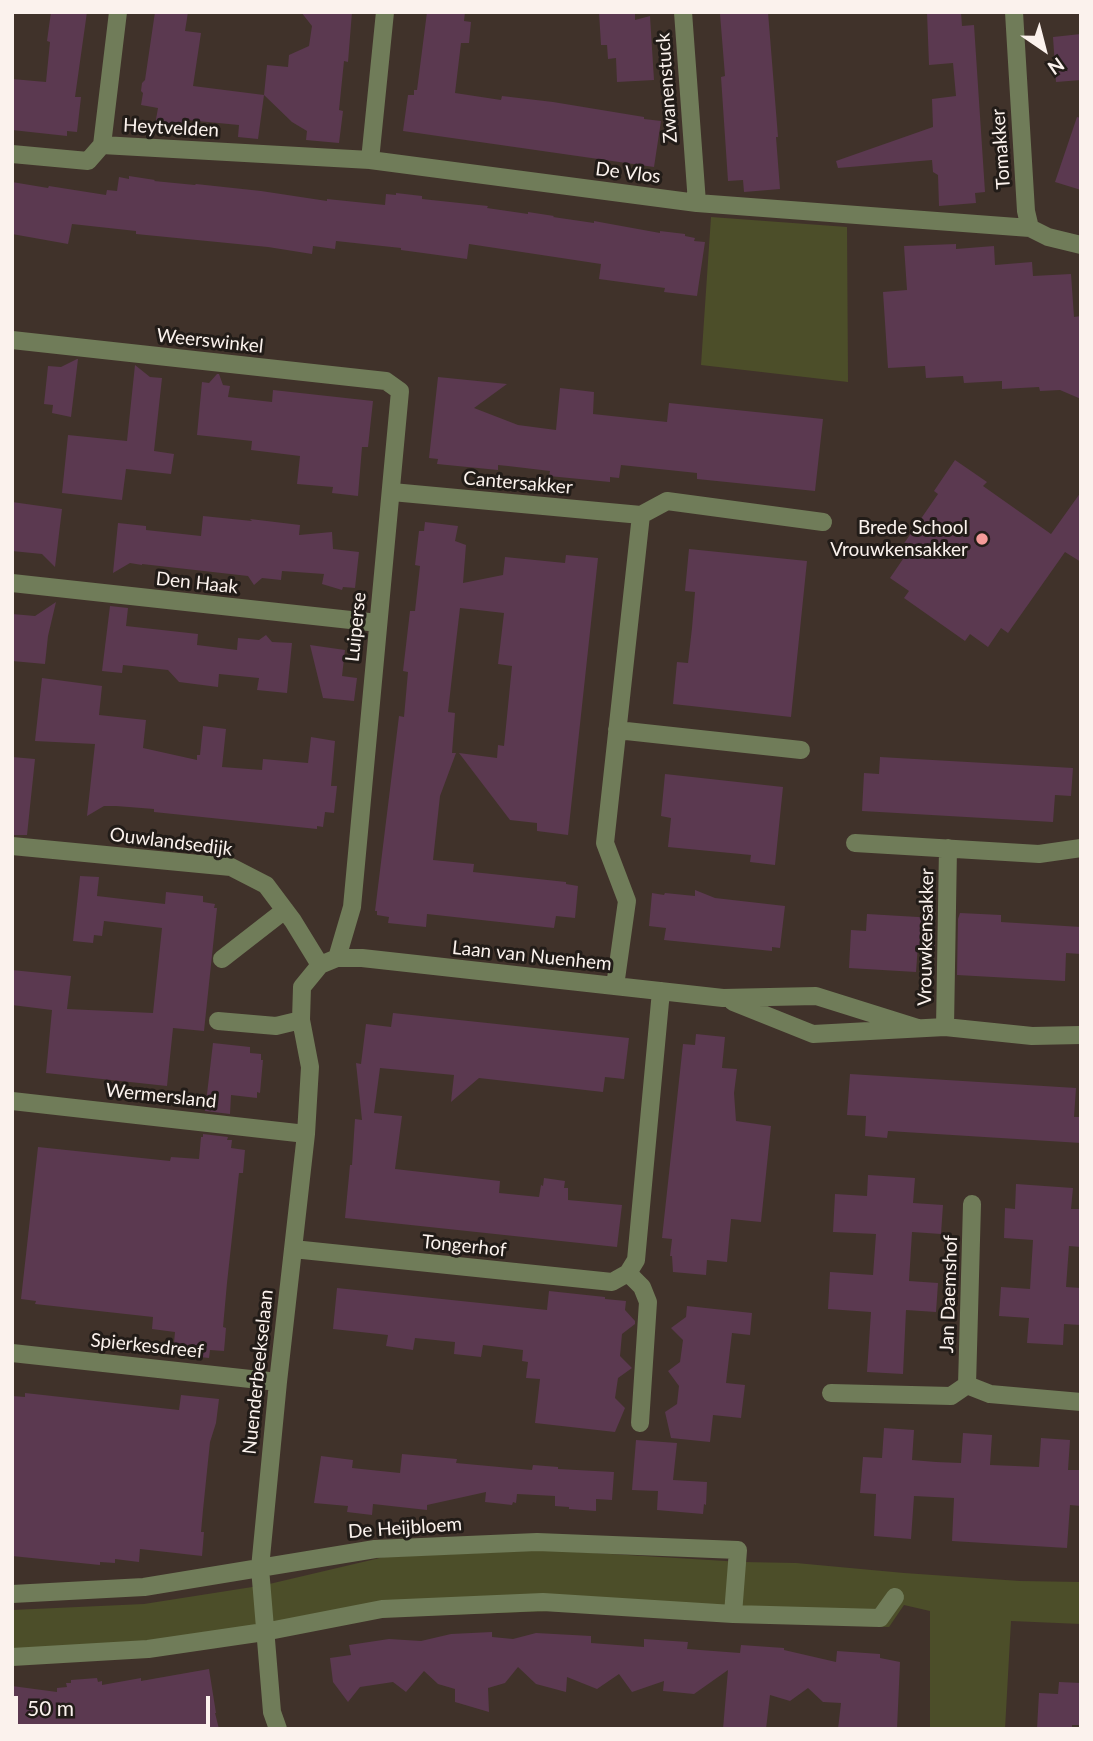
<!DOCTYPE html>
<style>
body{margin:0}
#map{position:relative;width:1093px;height:1741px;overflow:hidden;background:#40322a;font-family:Lato,sans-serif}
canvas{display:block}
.frame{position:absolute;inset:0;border:14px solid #fbf2ed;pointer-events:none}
.north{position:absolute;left:1009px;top:14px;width:70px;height:70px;-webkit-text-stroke:5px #221c18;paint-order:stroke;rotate:145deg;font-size:19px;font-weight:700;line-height:28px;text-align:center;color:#fbf2ed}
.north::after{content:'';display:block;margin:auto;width:24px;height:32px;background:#fbf2ed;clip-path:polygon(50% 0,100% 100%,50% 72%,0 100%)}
.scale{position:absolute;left:14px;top:1696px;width:196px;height:32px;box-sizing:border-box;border:4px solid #fbf2ed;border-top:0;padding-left:9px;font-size:21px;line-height:24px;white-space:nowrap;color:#fbf2ed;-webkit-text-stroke:5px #221c18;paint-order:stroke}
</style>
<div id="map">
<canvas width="1093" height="1741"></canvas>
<div class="frame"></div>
<div class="north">N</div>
<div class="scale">50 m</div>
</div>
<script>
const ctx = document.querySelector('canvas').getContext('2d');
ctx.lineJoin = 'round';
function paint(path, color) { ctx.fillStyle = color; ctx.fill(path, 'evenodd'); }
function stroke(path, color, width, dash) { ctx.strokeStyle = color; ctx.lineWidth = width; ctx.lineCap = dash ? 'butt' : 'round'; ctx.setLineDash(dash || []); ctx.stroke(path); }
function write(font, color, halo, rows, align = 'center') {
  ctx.font = font + ' Lato,sans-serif'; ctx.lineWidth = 6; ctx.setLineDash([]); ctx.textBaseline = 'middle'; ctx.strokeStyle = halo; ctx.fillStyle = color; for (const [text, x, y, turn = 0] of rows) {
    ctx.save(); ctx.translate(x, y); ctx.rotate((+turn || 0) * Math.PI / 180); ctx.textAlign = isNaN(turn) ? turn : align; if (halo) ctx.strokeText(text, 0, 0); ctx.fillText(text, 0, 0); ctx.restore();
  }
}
const green = new Path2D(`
 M711,217L847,227L848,382L701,365Z
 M545,1550L742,1562L796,1563L904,1573L1020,1581L1081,1582V1624L1011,1621L1005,1729H930V1611L904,1605L889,1627L742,1622L551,1611L391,1617L274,1624L152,1646L12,1654V1610L144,1604L265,1585L384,1557Z`);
const building = new Path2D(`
 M51,12H87L75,97H81L77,132L67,131V136L12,130V79L46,82L50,42L47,41Z
 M155,12H188L185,31L201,33L193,86L264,95L267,65L288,67L289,55L309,46L312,26L301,12H352L348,62L344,61L339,110L343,111L339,143L306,140L307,131L292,122L264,95L258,139L238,137L239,125L187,120L185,130L155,125L158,108L141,105L143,93L141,91L142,83L145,80Z
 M427,12H465L464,21L471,22L469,43H461L455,93L501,100L502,96L553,102L644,117V119L661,121L654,167L403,131L408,95H414V90H417Z
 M599,12H635V20L650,16L654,80L617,82L616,58L608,59L607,45H601Z
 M734,12H768L778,137H776L780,189L744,192L743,180L728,181L721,77L725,76L720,14Z
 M927,12H961L962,26L974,25L985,192L975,193L976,203L939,206L938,175L933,172L932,160L838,168L836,161L933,127L932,99L956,96L953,63L929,65Z
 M1081,34V80L1056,82L1053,37Z
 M1077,117L1081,118V190L1055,182Z
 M129,176L155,180L154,181L195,185L196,184L261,191L327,201V199L385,205L386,194L396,195V193L422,196V199L488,206L487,208L528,214V212L554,216L553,217L594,223V221L660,233V231L685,234V236L695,238L694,241L705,242L697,296L664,292L665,288L599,279L601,264L469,244L467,259L401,250V248L336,241L335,249L313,246L312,254L268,247L136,234V231L72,224L68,244L12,234V182L48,188L49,186L106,195L107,190L117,191L119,177L129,179Z
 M956,244V249L994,246L995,265L1032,262L1033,276L1071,274L1074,317L1081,316V399L1060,390L1040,391L1039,387L1002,389V381L964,383L963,376L926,378L925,366L888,368L883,292L907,290L904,246Z
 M77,359H78L71,417L52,413L53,405L44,404L48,366L61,367Z
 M135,365L150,377L162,378L154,451L174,454L171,474L126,469L122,500L62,493L68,435L127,441Z
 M217,374H219L223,385L230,386L228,397L272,402L273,390L373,401L368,447H362L358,496L332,493L333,487L297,484L300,456L251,450L252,441L197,435L202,382L209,383Z
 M438,377L507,384L474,408L518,425L556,430L560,388L594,392L593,414L667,422L669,403L823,419L815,491L697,479V473L621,465L619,478L610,477V482L549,476L550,471L508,466L498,465V470L437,464L438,459L429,458Z
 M955,460L987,482L983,486L1051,534L1081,492V562L1065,552L1008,633L1001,628L988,647L970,634L965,641L904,598L909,591L890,578L903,559L896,555L938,494L934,491Z
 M12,502L62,509L55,567L42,554L12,551Z
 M203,516L252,521L250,519L300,525L299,535L332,532L333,549L359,552L355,588L343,587L342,590L322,584L324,574L282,571L281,580L262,578L254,585L248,576L142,564V565L130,563L113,573L118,523L146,526V530L201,536Z
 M425,522L458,526L455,541L466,545L463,583L503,575L505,557L565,563L566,555L598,558L568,835L537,831V823L510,820L459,753L497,758L498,745L504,746L512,666L498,664L504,613L460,608L454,659L448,712L455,713L452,753H456L440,796L433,860L474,864L473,872L566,882V884L578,886L575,918L556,916L554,928L427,914L426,927L388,923L389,917L377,915V911H375L399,716L404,717L408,672L403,671L410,611H415L420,566L415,565L419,531H424Z
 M689,549L807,561L791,717L673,704L677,662L688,663L692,628L695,592L685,591Z
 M56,602L48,636L45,664L12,661V614L35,616Z
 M110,606L128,608L126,626L198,634L197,645L237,650L238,638L259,640L266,635L272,642L292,643L287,693L257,690L259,678L219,674L218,687L179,682L168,670L123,665L122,673L102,671Z
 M310,645L345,650L342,676L357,678L354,701L323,698Z
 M42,678L102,686L99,715L146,720L143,748L197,760V755H200L203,726L226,729L222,767L262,770L263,759L308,763L311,737L335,741L331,786H337L334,813L325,812L323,827L317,826V829L154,812V809L116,806H104L87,816L95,744L35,741Z
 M12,757L35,759L27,835H12Z
 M880,757L1073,768L1071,796L1055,795L1053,822L862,811L864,773L879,774Z
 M665,774L783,787L775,865L750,862L751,855L668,847L671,818L661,816Z
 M80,876L99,877L97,896L165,904L166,892L203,896V902L215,904L214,908H217L204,1031L173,1028L167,1086L46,1073L52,1010L12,1005V970L71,976L67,1009L153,1013L162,928L104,921L102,936L94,935L93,943L73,941Z
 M695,890L715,898L785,906L780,948L772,947V951L664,940L666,928L649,926L652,893L664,895L665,893L695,896Z
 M960,913L1001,915V922L1081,927V954L1066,953L1065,981L957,975L958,919Z
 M867,914L935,918V946L918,945L916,972L849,968L851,930L866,931Z
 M393,1013L629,1038L624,1079L605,1077L603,1092L479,1078L451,1102L454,1075L380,1068L374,1113L402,1116L395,1169L500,1181L499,1193L539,1197L541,1185L543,1186L544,1178L565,1181L564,1188H568V1200L622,1205L617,1247L345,1218L350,1165H352L355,1119L362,1120L356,1063L361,1064L366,1024L391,1027Z
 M696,1034L725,1037L722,1068L737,1069L734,1093L736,1121L771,1126L761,1222L731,1219L727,1262L707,1260L706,1275L673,1272L672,1256H670L672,1239L662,1238L683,1044L695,1045Z
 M213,1043L250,1047V1053L261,1054V1060H263L260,1093L257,1092V1098L231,1095L230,1114L205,1111Z
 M850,1074L1076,1088L1074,1117H1081V1143L888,1131L887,1138L865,1136L866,1116L847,1115Z
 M203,1134L228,1137L227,1140H232L231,1148L245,1150L243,1173H239L227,1283L223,1327L226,1328L224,1351L210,1350L209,1358L173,1354L175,1332L152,1329L153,1317L35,1304L36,1301L21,1299L38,1147L170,1161L171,1157L199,1159L201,1137H203Z
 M868,1175L915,1178L913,1203L943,1205L941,1234L912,1232L909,1281L938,1283L937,1298L936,1312L906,1310L903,1374L867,1372L871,1312L828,1309L830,1272L873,1275L876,1234L833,1232L835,1194L867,1196Z
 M1016,1184L1073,1188L1071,1209H1081V1247L1069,1246L1066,1287L1081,1288V1325L1064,1324L1063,1345L1027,1343L1029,1318L999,1316L1001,1287L1030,1289L1033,1240L1004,1238L1005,1208L1015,1209Z
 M337,1288L547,1310L549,1291L605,1297V1299L626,1301L625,1310L635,1321V1324L622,1334L620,1356L632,1368L618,1378L615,1398L625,1408L615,1432L535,1423L540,1379L526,1378L528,1362L522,1361L523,1350L483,1345L481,1357L454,1354L455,1342L415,1338L413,1350L386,1346L388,1335L333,1329Z
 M687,1306L752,1313L750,1335L732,1333L726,1383L745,1385L741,1418L713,1415L710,1442L671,1438L665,1412L677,1404L679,1386L668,1371L680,1362L683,1340L671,1328L686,1317Z
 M25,1393L179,1410L181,1395L219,1399L216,1423L210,1442L203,1510L201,1532H204L202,1556L140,1549L139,1562L115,1559V1563L100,1562V1565L12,1556V1396L25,1397Z
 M884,1428L914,1430L912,1460L936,1462L961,1463L963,1433L992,1435L990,1465L1015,1466L1039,1467L1041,1438L1070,1440L1068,1470H1081V1506L1070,1505L1067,1548L952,1541L954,1498L914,1496L911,1539L874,1536L876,1494L860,1493L863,1457L882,1458Z
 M636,1440L677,1443L673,1480L707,1482L706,1505L704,1504L703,1514L657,1510L658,1491L632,1490Z
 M402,1454L457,1459L456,1463L532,1470L533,1465L558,1467V1469L614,1472L612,1500L596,1499V1511L569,1509V1507L555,1506V1496L517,1494L516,1503L513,1502L512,1505L485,1502L486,1492L427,1505V1510L373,1504L372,1515L347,1512L348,1506L314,1503L321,1456L353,1460L352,1468L400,1473Z
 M492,1632V1637L513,1639L536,1633L591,1636V1643L644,1647V1639L688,1642L687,1649L740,1653L741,1645L784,1648V1650L836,1662L837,1651L880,1654V1658L900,1662L897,1729H838L841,1703L823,1702L808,1688L790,1701L770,1695L766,1729H723L728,1670L694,1694L663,1691L664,1681L632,1692L619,1674L597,1689L567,1677L566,1692L536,1684L518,1667L505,1683L488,1688L489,1712L455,1702V1689L438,1684L424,1671L406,1692L393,1682L360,1687L348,1702L333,1682L330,1658L351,1655L349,1645L389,1639L421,1641L451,1634Z
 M209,1669L216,1713H215L219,1729H38L12,1726V1686L57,1692V1688L67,1687L66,1683H71V1680L97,1678L98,1682L102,1681V1685L141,1678V1681Z
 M1059,1682L1081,1683V1725H1072V1729H1037L1039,1693L1058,1694Z`);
const minor = new Path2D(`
 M118,12L102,145L370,160
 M385,12L370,160L697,203L1030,228
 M683,12L697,203
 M1014,12L1026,211L1030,228L1048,237L1081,245
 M12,154L88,161L102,145
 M12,340L386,381L400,391L352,907L337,958
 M392,492L641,515L667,501L823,522
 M12,583L378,623
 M617,730L801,750
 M855,843L1039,854L1081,848
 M12,846L231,867L266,885L293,921L320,965
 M222,959L285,910
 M615,986L627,901L605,843L641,515
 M733,1002L813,1034L945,1027L1032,1036L1081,1035
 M218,1021L276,1026L301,1020
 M945,1027L948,848
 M12,1101L306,1134
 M293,1249L612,1282L628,1273L642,1287L648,1302L640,1423
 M628,1273L636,1260L661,991
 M12,1353L278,1382
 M967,1385L972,1204
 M831,1393L951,1396L967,1385L990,1394L1081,1402
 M12,1594L144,1587L375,1549L537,1542L738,1550L733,1614
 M12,1657L148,1649L264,1632L382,1609L543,1602L733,1614L880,1618L895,1597
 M278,1729L272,1712L260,1568L278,1382L306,1134L310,1067L301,1020L302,987L320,965L337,958H362L723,998L816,996L918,1028`);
const markers = [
 [982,539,7,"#f59b99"]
];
const streetNames = [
 ["Zwanenstuck",667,88,-94],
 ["Heytvelden",171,128,3],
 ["Tomakker",1001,149,-94],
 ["De Vlos",628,173,7],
 ["Weerswinkel",210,341,6],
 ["Cantersakker",518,483,5],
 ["Den Haak",197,583,6],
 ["Luiperse",356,627,-84],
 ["Ouwlandsedijk",171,842,7],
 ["Vrouwkensakker",926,937,-89],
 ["Laan van Nuenhem",532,956,6],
 ["Wermersland",161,1096,6],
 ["Tongerhof",464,1246,6],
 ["Jan Daemshof",949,1294,-88],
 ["Spierkesdreef",147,1346,6],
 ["Nuenderbeekselaan",258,1372,-84],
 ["De Heijbloem",405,1528,-4]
];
const poiNames = [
 ["Brede School",968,528],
 ["Vrouwkensakker",968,550]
];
paint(green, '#4c4e29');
paint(building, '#5b3950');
stroke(minor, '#707c59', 18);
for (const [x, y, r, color] of markers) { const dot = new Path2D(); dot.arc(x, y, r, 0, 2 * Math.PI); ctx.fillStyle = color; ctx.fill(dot); stroke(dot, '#221c18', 2.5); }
write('19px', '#fbf2ed', '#221c18', streetNames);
write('19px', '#fbf2ed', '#221c18', poiNames, 'right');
</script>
